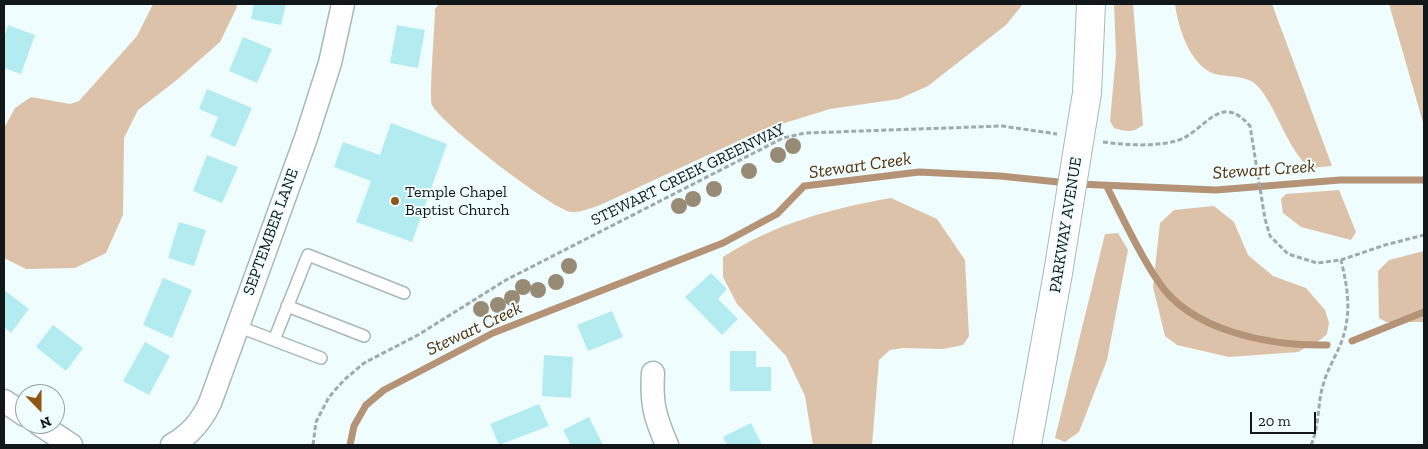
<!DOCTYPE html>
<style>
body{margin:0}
#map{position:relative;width:1428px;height:449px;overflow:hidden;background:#effdfe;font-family:"Zilla Slab",serif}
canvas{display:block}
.frame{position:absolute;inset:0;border:5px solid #121819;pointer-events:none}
.north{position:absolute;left:15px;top:384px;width:50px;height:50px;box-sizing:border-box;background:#effdfe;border:1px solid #97a1a2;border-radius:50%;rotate:158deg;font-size:14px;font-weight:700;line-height:20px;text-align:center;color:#121819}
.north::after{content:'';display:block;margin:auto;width:18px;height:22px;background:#905613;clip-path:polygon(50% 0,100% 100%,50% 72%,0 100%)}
.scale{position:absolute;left:1250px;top:412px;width:66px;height:22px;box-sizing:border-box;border:2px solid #121819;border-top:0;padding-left:6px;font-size:15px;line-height:18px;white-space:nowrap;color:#121819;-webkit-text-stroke:4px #effdfe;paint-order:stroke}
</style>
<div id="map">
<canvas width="1428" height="449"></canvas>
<div class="frame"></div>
<div class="north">N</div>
<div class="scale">20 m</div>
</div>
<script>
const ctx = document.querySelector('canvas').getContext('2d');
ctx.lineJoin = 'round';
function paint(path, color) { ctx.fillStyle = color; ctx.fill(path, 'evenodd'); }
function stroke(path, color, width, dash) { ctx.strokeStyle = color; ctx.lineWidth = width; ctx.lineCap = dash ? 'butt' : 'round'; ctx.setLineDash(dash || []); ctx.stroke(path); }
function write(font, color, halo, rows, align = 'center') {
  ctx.font = font + ' "Zilla Slab",serif'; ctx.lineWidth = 4; ctx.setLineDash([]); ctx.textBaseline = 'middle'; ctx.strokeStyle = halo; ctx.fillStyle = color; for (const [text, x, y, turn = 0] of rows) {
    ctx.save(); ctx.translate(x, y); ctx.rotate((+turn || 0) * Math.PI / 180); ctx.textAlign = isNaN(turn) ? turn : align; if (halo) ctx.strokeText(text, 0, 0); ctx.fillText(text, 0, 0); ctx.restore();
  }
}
const green = new Path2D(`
 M153,4H236L237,7L220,42L178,79L138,110L124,138L123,215L106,253L75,268L26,269L4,258V128L15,108L31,97L70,104L79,101L137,36Z
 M439,4H1023L1006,25L928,86L899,99L830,109L762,130L598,206C590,208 579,213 571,212C553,210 440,123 432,105C429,96 435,24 435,9Z
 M1114,4H1133L1143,125C1133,133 1126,132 1114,128L1110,121L1116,55Z
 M1175,4H1272L1332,166L1309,168C1287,147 1279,114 1261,90C1250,74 1231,78 1215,74C1190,66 1178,27 1175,4Z
 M1389,4H1424V126Z
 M1339,190L1356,232L1351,240L1301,227L1283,213L1281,199L1286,194Z
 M891,198L937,219L965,260L969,336L963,345L943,349L903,348L890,350L879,360L872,445H813L805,396L786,356L737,304L723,277V257C776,223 830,209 891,198Z
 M1214,206L1234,222L1248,255L1273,276L1306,288L1325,310L1329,323L1327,334L1320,340L1298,352L1229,357L1177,345L1165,336L1153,287L1160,223L1174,210Z
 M1118,233L1128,250L1107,360L1079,432L1065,442L1055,438L1105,234Z
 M1424,251V322H1386L1379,318L1378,271L1389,260Z`);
const stream = new Path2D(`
 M1078,184L1216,190L1340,180H1424
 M1107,187C1123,218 1138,252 1158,281C1191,332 1271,346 1327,345
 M1352,341L1424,312
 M350,445L354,426L366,405L384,390L493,333L723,243L777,214L804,186L919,172L1000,176L1068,183`);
const building = new Path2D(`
 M254,4H286L281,25L251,19Z
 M8,25L35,35L21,74L4,68V38Z
 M397,25L425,30L418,68L390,63Z
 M243,37L272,49L257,83L229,71Z
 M207,89L252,108L235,147L210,136L218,117L199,109Z
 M391,123L447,144L412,242L356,222L371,181L334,167L343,142L380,155Z
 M207,155L238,167L222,203L193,191Z
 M179,222L206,230L194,266L168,258Z
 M711,273L727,289L718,299L738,319L722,335L685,297Z
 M163,278L192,290L172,338L143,325Z
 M4,290L29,309L11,333L4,327Z
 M612,311L623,337L588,351L577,325Z
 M53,325L83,348L66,371L36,347Z
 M145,342L170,356L149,395L123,381Z
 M730,351H756V367H771V391H730Z
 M544,355L573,357L571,398L542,396Z
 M539,404L549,426L499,445L490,424Z
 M589,417L603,445H571L563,430Z
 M751,423L762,445H727L723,437Z`);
const path = new Path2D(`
 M1103,142C1127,145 1152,147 1176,141C1205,133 1219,90 1250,126L1265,219L1270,236L1288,254L1317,263L1341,260L1385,245L1424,235
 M313,445L316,422L329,397L344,380L364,363L418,335L506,280L783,138L805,133L1002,126L1057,134
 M1311,445C1320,425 1317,402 1324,382C1328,368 1336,356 1341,343C1352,314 1348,289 1341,260`);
const lane = new Path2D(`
 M287,306L364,336
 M237,326L321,358
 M274,340L308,255L404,293`);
const street = new Path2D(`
 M653,373C651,404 655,417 667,445
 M4,401L25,415
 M39,424L71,445
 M172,445C190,435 201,422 210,403L306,138L330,63L343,4`);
const secondary = new Path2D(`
 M1082,123L1087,93L1091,4
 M1027,445L1058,273`);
const secondaryBridge = new Path2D(`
 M1058,273L1082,123`);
const trees = [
 [793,146],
 [778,155],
 [749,171],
 [714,189],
 [693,199],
 [679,206],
 [569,266],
 [556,282],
 [523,287],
 [538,290],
 [512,298],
 [498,305],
 [481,309]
];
const markers = [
 [395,201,5,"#905613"]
];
const streetNames = [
 ["STEWART CREEK GREENWAY",688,175,-26],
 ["PARKWAY AVENUE",1066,225,-81],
 ["SEPTEMBER LANE",271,232,-70]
];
const poiNames = [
 ["Temple Chapel",405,192],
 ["Baptist Church",405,210]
];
const waterNames = [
 ["Stewart Creek",860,166,-8],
 ["Stewart Creek",1264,170,-4],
 ["Stewart Creek",474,329,-25]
];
paint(green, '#ddc2aa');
stroke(stream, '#b59376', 7);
paint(building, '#b3ecf0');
stroke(lane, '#a7b8b9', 14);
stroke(street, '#a7b8b9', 25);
stroke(secondary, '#a7b8b9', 30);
stroke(path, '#9faaab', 3, [5, 2.5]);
stroke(lane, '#fff', 11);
stroke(street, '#fff', 22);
stroke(secondary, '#fff', 28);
stroke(secondaryBridge, '#a7b8b9', 30, []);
stroke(secondaryBridge, '#fff', 28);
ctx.fillStyle = '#978b76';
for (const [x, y] of trees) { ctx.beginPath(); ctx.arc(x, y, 8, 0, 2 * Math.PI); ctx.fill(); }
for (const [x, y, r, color] of markers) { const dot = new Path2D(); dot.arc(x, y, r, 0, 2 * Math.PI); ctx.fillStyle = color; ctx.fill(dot); stroke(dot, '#effdfe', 2); }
write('16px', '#121819', '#effdfe', streetNames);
write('16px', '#121819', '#effdfe', poiNames, 'left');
write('italic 18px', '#522f0a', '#effdfe', waterNames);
</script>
